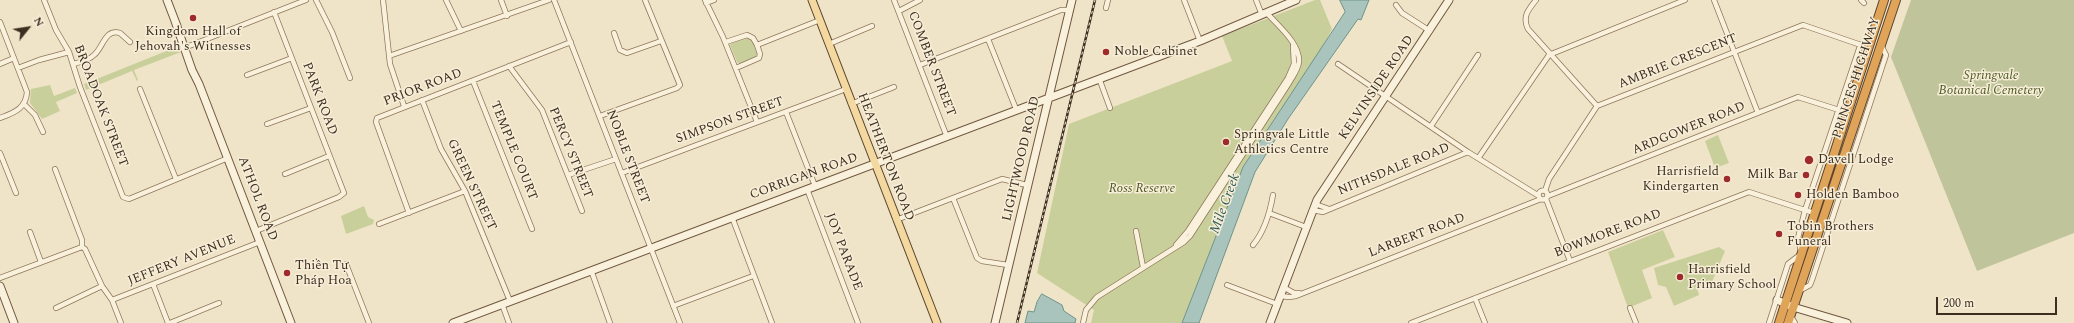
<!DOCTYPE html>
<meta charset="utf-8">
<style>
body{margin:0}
#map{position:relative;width:2074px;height:323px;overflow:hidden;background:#f0e4c8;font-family:Spectral,serif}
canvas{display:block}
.north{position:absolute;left:8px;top:8px;width:40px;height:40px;-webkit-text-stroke:3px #f7eed8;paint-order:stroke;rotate:60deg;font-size:11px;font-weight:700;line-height:16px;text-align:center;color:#3d2e20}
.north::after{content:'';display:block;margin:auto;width:14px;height:18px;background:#3d2e20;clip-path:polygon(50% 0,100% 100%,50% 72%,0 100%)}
.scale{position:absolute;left:1936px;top:297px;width:121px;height:18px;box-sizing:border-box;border:2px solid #3d2e20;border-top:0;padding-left:5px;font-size:12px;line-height:14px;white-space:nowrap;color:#3d2e20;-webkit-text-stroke:3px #f7eed8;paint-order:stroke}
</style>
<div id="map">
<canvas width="2074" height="323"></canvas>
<div class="north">N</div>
<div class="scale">200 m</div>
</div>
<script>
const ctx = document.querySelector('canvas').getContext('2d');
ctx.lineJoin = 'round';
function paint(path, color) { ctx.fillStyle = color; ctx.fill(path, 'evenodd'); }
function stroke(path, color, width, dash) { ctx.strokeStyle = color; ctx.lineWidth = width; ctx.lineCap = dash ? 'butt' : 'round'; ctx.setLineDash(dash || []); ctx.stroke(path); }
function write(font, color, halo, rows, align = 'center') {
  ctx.font = font + ' Spectral,serif'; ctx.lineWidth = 3; ctx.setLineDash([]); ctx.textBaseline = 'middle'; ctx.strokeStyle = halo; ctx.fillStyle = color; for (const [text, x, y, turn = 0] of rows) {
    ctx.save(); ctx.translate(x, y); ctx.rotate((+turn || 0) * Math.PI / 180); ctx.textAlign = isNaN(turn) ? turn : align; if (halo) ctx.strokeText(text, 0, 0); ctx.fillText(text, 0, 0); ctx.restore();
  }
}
const green = new Path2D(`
 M1315,0H1320L1332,29L1320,52L1243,167L1182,323H1091L1094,310L1037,273L1069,124L1232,61L1222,36Z
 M747,38L752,40L757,54L755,58L740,64L737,62L730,45L732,43Z
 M179,46L181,52L134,70L138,80L137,81L132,71L86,90L84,84Z
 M50,85L54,96L75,88L77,93L56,102L60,111L42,119L30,103L31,89Z
 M1718,135L1729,163L1715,168L1705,141Z
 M364,206L368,217L374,220L373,224L346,234L341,216Z
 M1663,230L1675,257L1642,270L1652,298L1628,308L1608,252Z
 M1719,247L1725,251L1712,282L1697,288L1699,295L1674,306L1666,287L1658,285L1654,268Z`);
const cemetery = new Path2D(`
 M1911,0H2074V233L1977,271L1891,57Z`);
const water = new Path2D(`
 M1340,0H1369L1361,20L1358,19L1288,119L1255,172L1199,323H1182L1243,167L1345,12Z
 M1042,294L1062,305L1064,311L1076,319L1075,323H1025L1028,311L1034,312L1037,302Z`);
const street = new Path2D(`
 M44,0L56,30L69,52L80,87L123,197L129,199L228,158
 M316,0L332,32L350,78
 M383,0L390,64L404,106
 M446,0L461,31
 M501,0L507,16
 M554,0L680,323
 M705,0L723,37L757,122
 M894,0L947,137
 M1184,0L1200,41
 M1256,0L1262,15
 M1536,0C1528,10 1522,17 1528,29L1597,106
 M1714,0L1758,113
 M1861,0L1864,3
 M706,3L714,0
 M1396,5L1402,13L1430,31
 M1106,8L1108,0
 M899,11L920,0
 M0,22L27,92C26,109 13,113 0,118
 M614,33L620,50L627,53L661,41
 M988,39L1016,109
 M726,42L747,35L753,38L757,45L820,20
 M829,44L872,26
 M184,48L306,0
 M389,56L549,0
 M0,64L14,58
 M73,64C80,62 88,61 94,55C103,48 105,28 120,33L130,42
 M1338,64L1468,152L1539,196
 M920,65L1061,10H1069
 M509,66L542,110L582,211
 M18,68L39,60L69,52
 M736,68L759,58L760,54L757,45
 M247,75L292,58
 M1099,78L1110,108
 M473,81L532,229
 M140,89L176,179
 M422,100L441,149L465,191L510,301
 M24,104L35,115L43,132
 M851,104L894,87
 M786,112L815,186
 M600,116L677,88L680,85L645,0
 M267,124L311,108
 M1431,126L1478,55
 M0,153L16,193
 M1479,157L1549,55L1685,0
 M55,169L82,240V247L85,249L102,286L112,300L121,323
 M622,173L846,89
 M285,174L329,156
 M568,175L616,159
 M807,189L858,323
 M1538.5 195a4.5 4.5 0 1 1 9 0a4.5 4.5 0 1 1-9 0Z
 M1545,191L1549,179L1597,106L1803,25L1861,45
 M1548,196L1798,97L1839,110
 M953,198L977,258L982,261L1008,265
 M1546,199L1570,261
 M1315,204L1329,209
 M1312,210L1323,212L1468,152
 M409,213L376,122L377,118L571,42
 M1269,213L1306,227
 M732,217L772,323
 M896,220L1002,179L1027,185
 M379,224L465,191
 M256,231L339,197L344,193L274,12
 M1136,231L1143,267
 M30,232L41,262
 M1176,245L1188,231L1288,78L1294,64L1293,46
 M1253,245C1264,232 1270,212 1273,195
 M1801,251L1798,238L1805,210L1860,46L1871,38
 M346,264L369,323
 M591,270L610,323
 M0,278L82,247
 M153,284L168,323
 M1227,285L1277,304
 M1283,287L1294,293H1299
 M1799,291L1810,285L1812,280L1886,55L1881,45
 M1280,296L1289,297L1296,296L1541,199
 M1475,298L1485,323
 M112,300L260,242
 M502,304L509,323
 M673,306L753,276
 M56,308L102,286
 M1630,308L1636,323
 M1791,316L1795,323
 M170,323L219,303
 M1083,323L1086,310L1097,297L1184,242L1190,236L1289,83C1293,76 1298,70 1299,62C1300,43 1278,26 1267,13
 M1411,323L1749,192L1814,213
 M1769,323L1788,264L1801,254`);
const secondary = new Path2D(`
 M167,0L177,26
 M175,21L192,70L199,84L291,323
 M0,286L14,323
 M1777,300L1793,307L1847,323
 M453,323L1200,41L1296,0
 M995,323L1072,0
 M1270,323L1317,200L1449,0`);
const primary = new Path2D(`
 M812,0L937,323`);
const highway = new Path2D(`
 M1779,323L1884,0
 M1788,323L1896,0`);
const rail = new Path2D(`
 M1017,323L1095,0`);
const markers = [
 [193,18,4,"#9e2a2b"],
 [1106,52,4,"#9e2a2b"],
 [1226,142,4,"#9e2a2b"],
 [1809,160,5,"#9e2a2b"],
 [1806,175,4,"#9e2a2b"],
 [1727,179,4,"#9e2a2b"],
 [1798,195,4,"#9e2a2b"],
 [1779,234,4,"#9e2a2b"],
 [287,273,4,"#9e2a2b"],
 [1680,277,4,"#9e2a2b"]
];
const poiNames = [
 ["Kingdom Hall of",193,32,"center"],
 ["Jehovah's Witnesses",193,47,"center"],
 ["Noble Cabinet",1114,52],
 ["Springvale Little",1234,135],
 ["Athletics Centre",1234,150],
 ["Davell Lodge",1818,160],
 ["Harrisfield",1719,172,"right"],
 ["Kindergarten",1719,187,"right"],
 ["Milk Bar",1798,175,"right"],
 ["Holden Bamboo",1806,195],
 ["Tobin Brothers",1787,227],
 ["Funeral",1787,242],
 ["Thiền Tự",295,266],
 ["Pháp Hoa",295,281],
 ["Harrisfield",1688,270],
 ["Primary School",1688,285]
];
const streetNames = [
 ["AMBRIE CRESCENT",1678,62,-22],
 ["COMBER STREET",931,64,69],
 ["PRINCES HIGHWAY",1857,78,-72],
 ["PRIOR ROAD",423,88,-21],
 ["KELVINSIDE ROAD",1377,88,-56],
 ["PARK ROAD",319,99,69],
 ["BROADOAK STREET",100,106,69],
 ["SIMPSON STREET",730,121,-20],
 ["ARDGOWER ROAD",1689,129,-22],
 ["TEMPLE COURT",513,151,68],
 ["PERCY STREET",570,153,68],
 ["NOBLE STREET",627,157,69],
 ["HEATHERTON ROAD",885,157,69],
 ["LIGHTWOOD ROAD",1022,159,-77],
 ["NITHSDALE ROAD",1394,170,-22],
 ["CORRIGAN ROAD",804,177,-20],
 ["GREEN STREET",471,185,65],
 ["ATHOL ROAD",257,199,69],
 ["BOWMORE ROAD",1608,234,-21],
 ["LARBERT ROAD",1417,236,-21],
 ["JOY PARADE",843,252,69],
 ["JEFFERY AVENUE",182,261,-22]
];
const parkNames = [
 ["Springvale",1991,76],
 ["Botanical Cemetery",1991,91],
 ["Ross Reserve",1142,189]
];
const waterNames = [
 ["Mile Creek",1226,204,-70]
];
paint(green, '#c9cf9b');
paint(cemetery, '#bfc49a');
paint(water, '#a9c4bc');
stroke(water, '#6f938a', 1);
stroke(street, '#8d765c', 6);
stroke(secondary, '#6f573f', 9);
stroke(primary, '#5b4430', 9);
stroke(highway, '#5b4430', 10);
stroke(street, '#faf1dc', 4.5);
stroke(secondary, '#faf1dc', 7);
stroke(primary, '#f3d9a0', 7);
stroke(highway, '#e0a458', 8);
stroke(rail, '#3d2e20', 2.5);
stroke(rail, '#f7eed8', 1, [3]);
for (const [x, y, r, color] of markers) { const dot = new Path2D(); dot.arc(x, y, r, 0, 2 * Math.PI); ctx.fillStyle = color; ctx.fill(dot); stroke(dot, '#f7eed8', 1.5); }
write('13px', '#3d2e20', '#f7eed8', poiNames, 'left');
write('13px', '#3d2e20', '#f7eed8', streetNames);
write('italic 13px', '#4d5a26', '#f7eed8', parkNames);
write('italic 14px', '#2f5d5a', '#f7eed8', waterNames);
</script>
